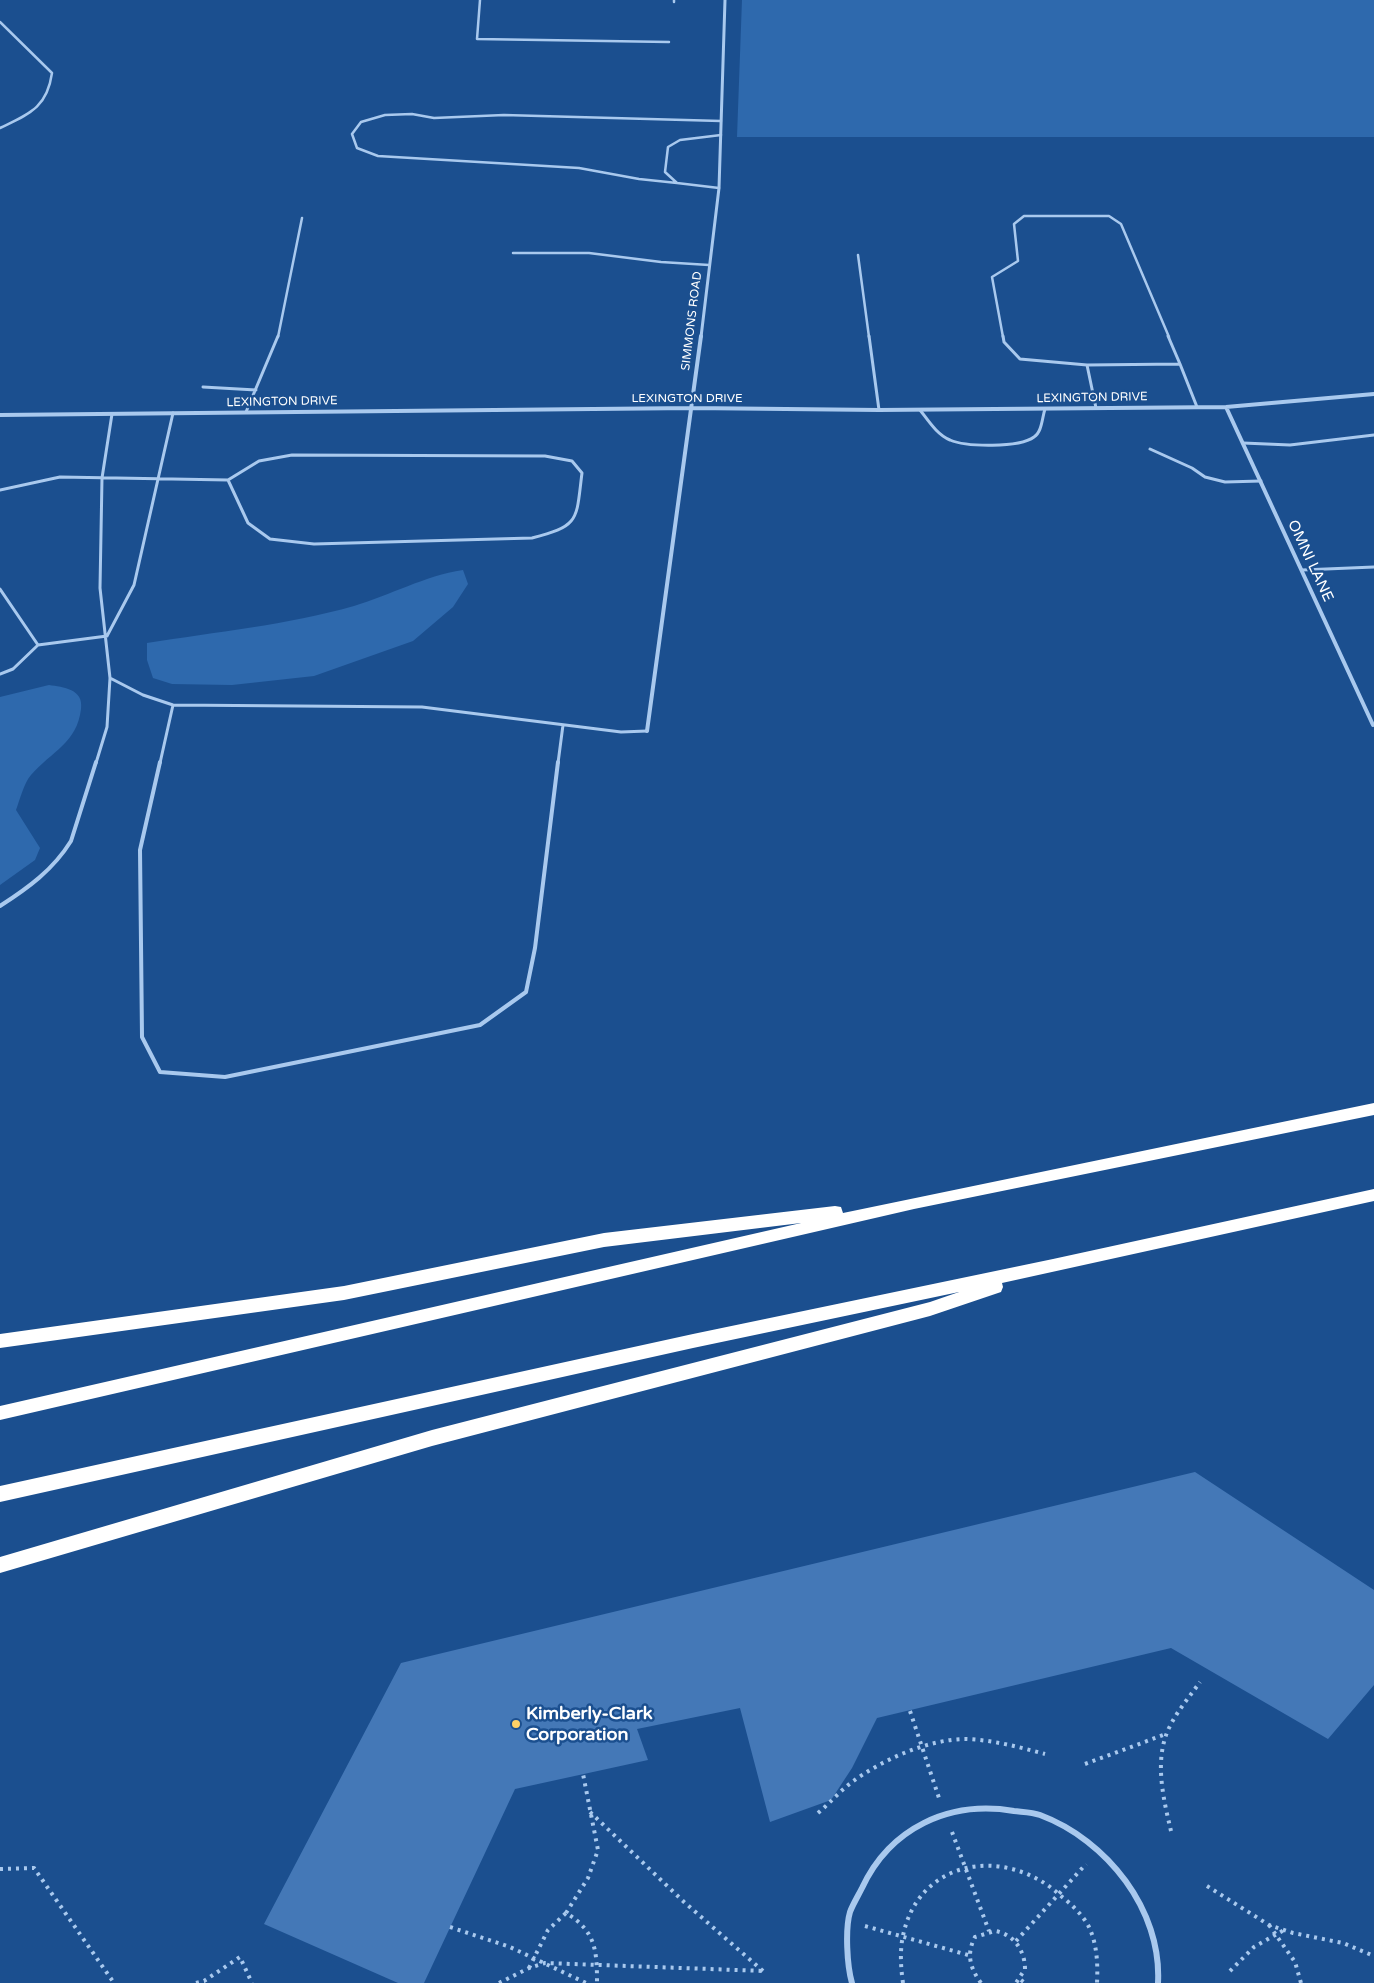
<!DOCTYPE html>
<style>
body{margin:0}
canvas{display:block;background:#1b4f8f}
</style>
<canvas width="1374" height="1983"></canvas>
<script>
const ctx = document.querySelector('canvas').getContext('2d');
ctx.lineJoin = 'round';
function paint(path, color) { ctx.fillStyle = color; ctx.fill(path, 'evenodd'); }
function stroke(path, color, width, dash) { ctx.strokeStyle = color; ctx.lineWidth = width; ctx.lineCap = dash ? 'butt' : 'round'; ctx.setLineDash(dash || []); ctx.stroke(path); }
function write(font, color, halo, rows, align = 'center') {
  ctx.font = font + ' "Varela Round",sans-serif'; ctx.lineWidth = 5; ctx.setLineDash([]); ctx.textBaseline = 'middle'; ctx.strokeStyle = halo; ctx.fillStyle = color; for (const [text, x, y, turn = 0] of rows) {
    ctx.save(); ctx.translate(x, y); ctx.rotate((+turn || 0) * Math.PI / 180); ctx.textAlign = isNaN(turn) ? turn : align; if (halo) ctx.strokeText(text, 0, 0); ctx.fillText(text, 0, 0); ctx.restore();
  }
}
const green = new Path2D(`
 M742,0H1374V137H737Z
 M463,570L468,584L453,607L413,641L314,676L232,685L172,684L153,678L147,660V643C216,632 287,625 354,606C391,595 424,576 463,570Z
 M49,685C63,687 84,689 81,709C77,743 52,751 31,775C24,783 20,799 16,810L40,848L35,860L0,885V697Z`);
const building = new Path2D(`
 M1195,1472L1374,1590V1685L1328,1739L1171,1648L877,1718L852,1768L831,1800L770,1822L740,1708L637,1729L648,1760L515,1789L424,1983H398L264,1924L401,1663Z`);
const path = new Path2D(`
 M910,1711L939,1798
 M1085,1764L1166,1734
 M590,1812L684,1902L763,1971
 M818,1813C830,1803 840,1791 852,1782C882,1760 928,1739 966,1739C993,1740 1019,1747 1045,1754
 M1171,1831C1163,1797 1153,1757 1171,1724C1179,1709 1190,1696 1200,1682
 M952,1832L989,1931
 M0,1869L34,1868L114,1983
 M1207,1886L1269,1925L1293,1933L1343,1943L1374,1956
 M566,1913L588,1878L598,1850L583,1774
 M1269,1925L1295,1962L1301,1983
 M865,1926L968,1955
 M450,1927L510,1947L586,1983
 M1016,1941L1086,1864
 M529,1968L548,1930L566,1913C596,1931 597,1951 597,1983
 M1230,1971L1254,1947L1284,1930
 M1021,1980L1025,1983
 M196,1983L204,1981L240,1957L252,1983
 M499,1983L529,1968L545,1963L764,1971
 M903,1983C901,1969 900,1955 902,1941C915,1859 1005,1844 1061,1896C1071,1904 1083,1915 1089,1927C1097,1944 1098,1964 1097,1983
 M981,1983C970,1968 966,1954 975,1937L995,1931C1014,1934 1025,1951 1025,1969L1016,1983`);
const serviceFar2 = new Path2D(`
 M480,0L477,39L669,42
 M674,0V2
 M0,22L52,73C47,108 29,114 0,128
 M677,183L639,179L579,168L378,156L357,148L352,134L361,122L385,115L412,114L434,118L504,115L721,121
 M719,188L677,183L665,172L668,147L680,140L721,135
 M513,253H589L661,262L709,265
 M858,255L869,337
 M278,337L302,218
 M1003,337L992,277L1018,261L1014,224L1024,216H1109L1121,224L1169,337`);
const serviceFar1 = new Path2D(`
 M869,336L879,410
 M1003,336L1004,342L1020,359L1087,365
 M1168,336L1180,364
 M203,387L256,390
 M1096,408L1087,365L1180,364L1197,407
 M920,410C928,420 937,435 950,440C966,447 1019,448 1034,437C1042,432 1042,418 1045,409
 M246,412L278,336
 M1243,443L1290,445L1374,435
 M1150,449L1192,468L1205,477L1225,482L1261,481
 M292,455L545,456L572,461L582,473C576,519 581,526 532,538L314,544L270,539L248,523L228,480L259,461Z
 M0,490L60,477L228,480
 M1302,570L1374,567
 M0,589L38,645
 M107,636L134,585L173,413
 M0,674L13,669L38,645L107,636
 M110,678L143,695L173,705L422,707L621,732L647,731
 M96,763L107,727L110,678L100,588L102,478L112,414
 M160,763L173,705
 M558,763L563,725`);
const service = new Path2D(`
 M160,762L140,850L142,1037L160,1072L225,1077L480,1025L526,992L535,948L558,762
 M0,906C28,888 53,870 71,841L96,762`);
const minorFar2 = new Path2D(`
 M701,337L719,188L725,0`);
const minorFar1 = new Path2D(`
 M1226,407L1373,725
 M0,415L692,408L879,410L1226,407L1374,394
 M647,731L701,336`);
const minor = new Path2D(`
 M852,1983C847,1966 845,1929 850,1912C853,1904 858,1896 862,1888C890,1828 949,1800 1014,1811C1022,1812 1032,1812 1040,1815C1107,1840 1162,1910 1158,1983`);
const motorway = new Path2D(`
 M1374,1103V1115L914,1209L0,1420V1406L801,1223L604,1247L344,1300L0,1348V1334L344,1286L604,1233L835,1206L841,1207L843,1213Z
 M1374,1189V1201L1002,1283L1003,1287L1001,1292L930,1316L432,1446L0,1573V1557L432,1430L930,1302L959,1292L693,1348L0,1502V1486L693,1334L1053,1259Z`);
const markers = [
 [516,1724,5,"#ffd166"]
];
const farStreetnames = [
 ["SIMMONS ROAD",692,321,-83],
 ["LEXINGTON DRIVE",1092,398,-1],
 ["LEXINGTON DRIVE",687,399],
 ["LEXINGTON DRIVE",282,402,-1]
];
const streetNames = [
 ["OMNI LANE",1310,561,65]
];
const nearPoinames = [
 ["Kimberly-Clark",526,1714],
 ["Corporation",526,1735]
];
paint(green, '#2e69ad');
paint(building, '#4478b7');
stroke(path, '#a9c9ee', 4, [3, 5]);
stroke(serviceFar2, '#a9c9ee', 2.5);
stroke(serviceFar1, '#a9c9ee', 3);
stroke(service, '#a9c9ee', 4);
stroke(minorFar2, '#a9c9ee', 3);
stroke(minorFar1, '#a9c9ee', 4);
stroke(minor, '#a9c9ee', 6);
paint(motorway, '#fff');
for (const [x, y, r, color] of markers) { const dot = new Path2D(); dot.arc(x, y, r, 0, 2 * Math.PI); ctx.fillStyle = color; ctx.fill(dot); stroke(dot, '#1b4f8f', 2); }
write('12px', '#fff', '#1b4f8f', farStreetnames);
write('15px', '#fff', '#1b4f8f', streetNames);
write('bold 18px', '#fff', '#1b4f8f', nearPoinames, 'left');
</script>
